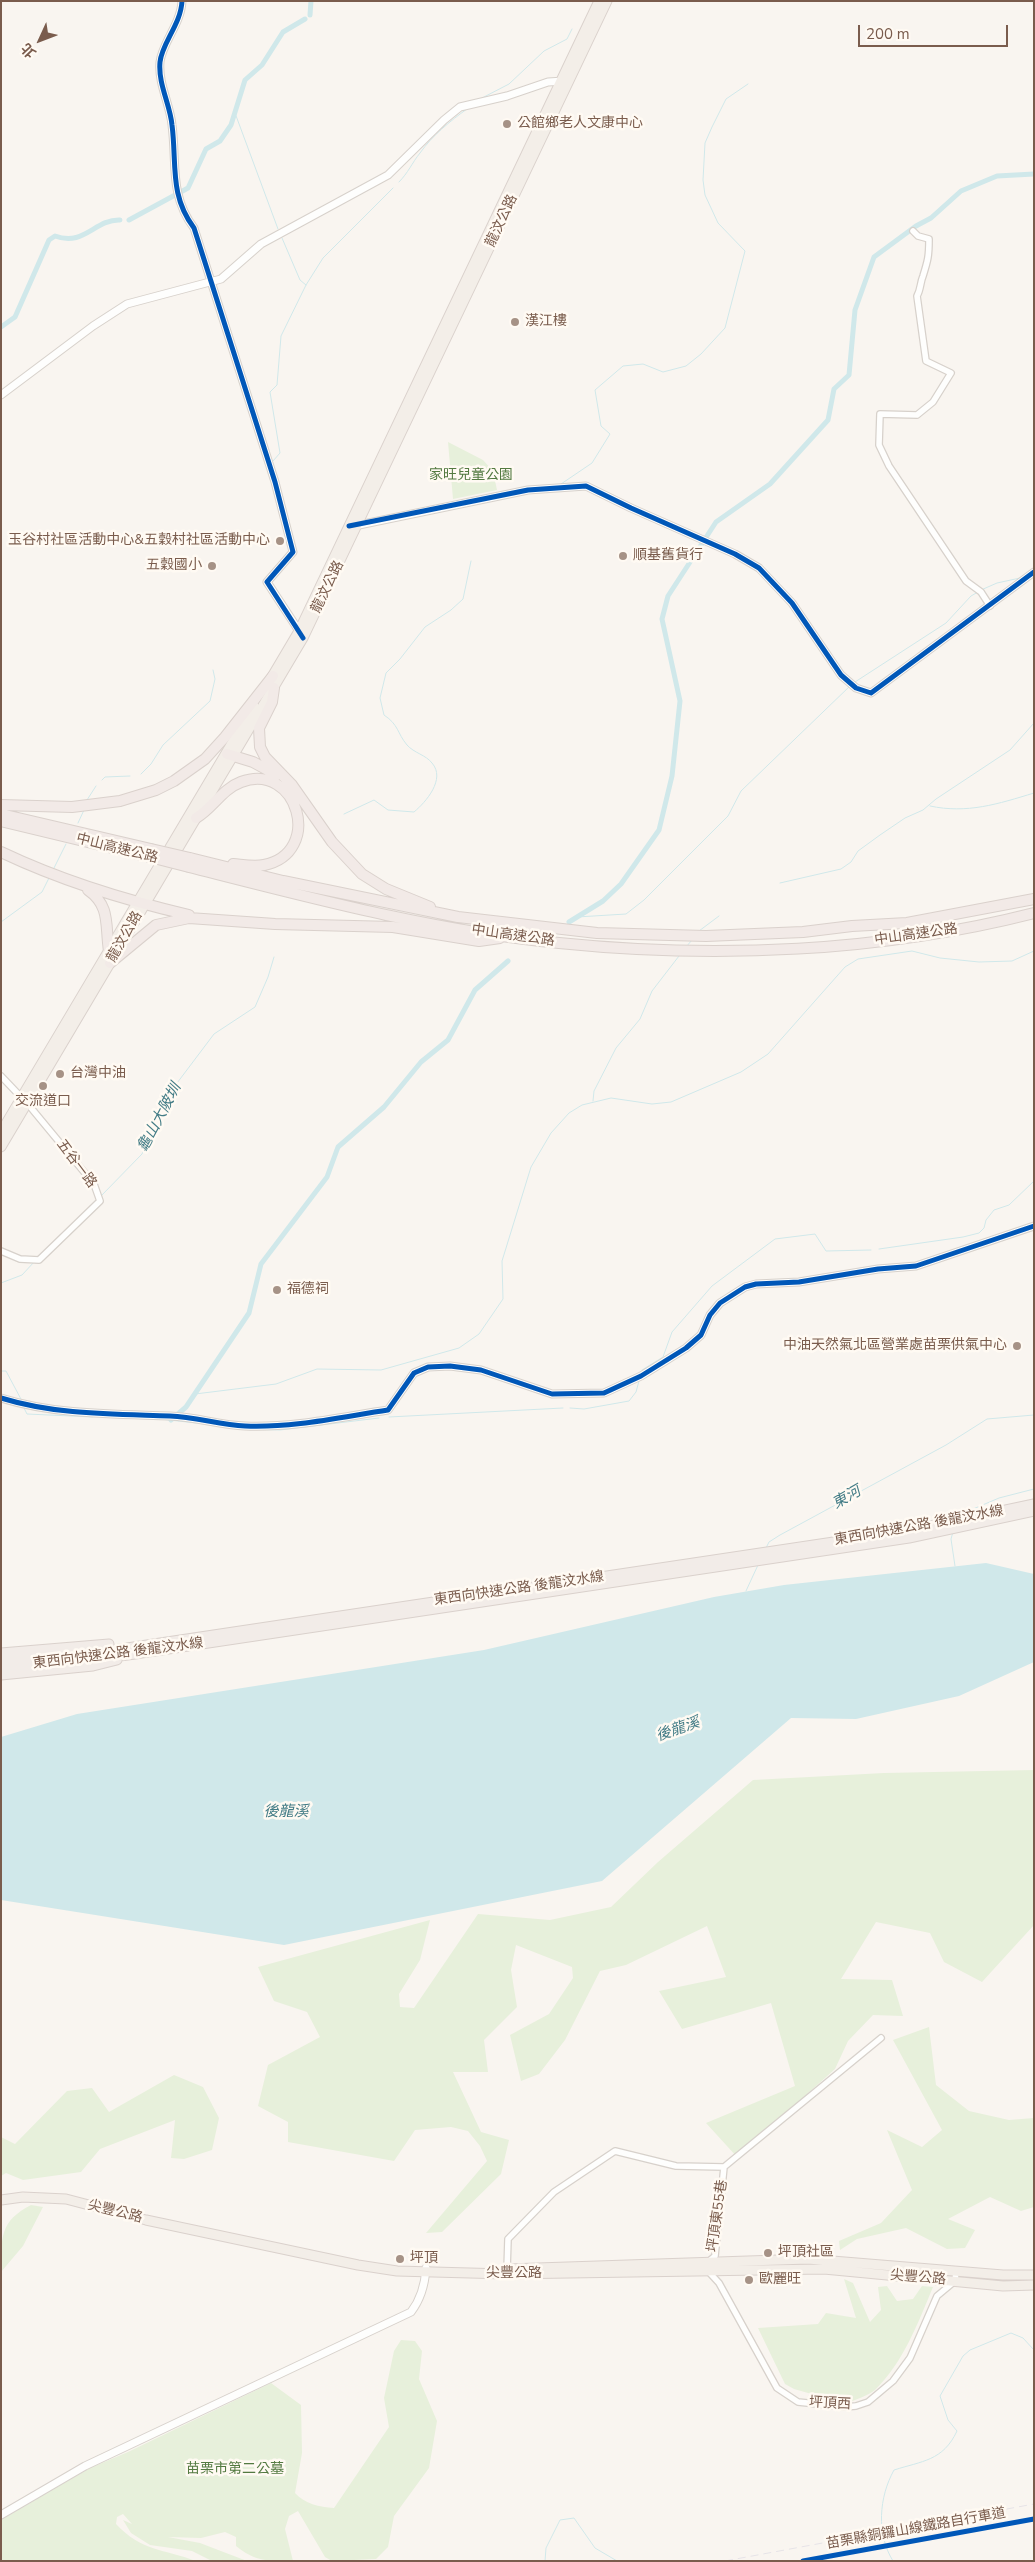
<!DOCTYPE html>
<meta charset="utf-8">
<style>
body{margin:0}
#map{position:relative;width:1035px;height:2562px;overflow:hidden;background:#f9f5f0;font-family:"Nunito Sans","Noto Sans TC",sans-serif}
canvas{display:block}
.frame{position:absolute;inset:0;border:2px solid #7a5c4d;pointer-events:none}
.north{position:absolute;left:15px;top:15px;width:50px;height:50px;-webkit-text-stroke:4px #fffaf3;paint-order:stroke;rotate:227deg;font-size:14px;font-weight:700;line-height:20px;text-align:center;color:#7a5c4d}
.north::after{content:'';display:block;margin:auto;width:18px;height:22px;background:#7a5c4d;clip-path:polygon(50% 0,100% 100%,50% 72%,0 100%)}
.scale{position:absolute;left:858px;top:25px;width:150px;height:22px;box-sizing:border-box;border:2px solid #7a5c4d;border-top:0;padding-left:6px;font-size:15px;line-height:18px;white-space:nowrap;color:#7a5c4d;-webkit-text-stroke:4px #fffaf3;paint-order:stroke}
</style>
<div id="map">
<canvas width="1035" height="2562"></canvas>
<div class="frame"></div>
<div class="north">北</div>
<div class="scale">200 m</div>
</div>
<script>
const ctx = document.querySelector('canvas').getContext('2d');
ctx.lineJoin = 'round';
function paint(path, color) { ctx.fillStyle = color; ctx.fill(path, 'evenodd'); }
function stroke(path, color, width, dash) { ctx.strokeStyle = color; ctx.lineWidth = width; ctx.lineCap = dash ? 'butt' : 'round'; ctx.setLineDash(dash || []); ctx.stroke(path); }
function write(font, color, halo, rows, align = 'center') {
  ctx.font = font + ' "Nunito Sans","Noto Sans TC",sans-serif'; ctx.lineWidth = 5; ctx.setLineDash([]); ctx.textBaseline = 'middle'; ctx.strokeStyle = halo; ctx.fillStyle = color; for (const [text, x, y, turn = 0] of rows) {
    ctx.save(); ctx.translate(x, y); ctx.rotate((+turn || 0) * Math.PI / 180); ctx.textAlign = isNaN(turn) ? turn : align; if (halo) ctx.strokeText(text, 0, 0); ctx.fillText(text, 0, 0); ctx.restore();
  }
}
const green = new Path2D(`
 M448,442L483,460L493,471L497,490L453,499Z
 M1034,1770V1925L982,1982L944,1962L930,1933L876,1922L841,1979L892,1980L903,2016L873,2015L848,2041L835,2069L737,2157L706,2123L795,2086L771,2003L682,2029L659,1991L726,1977L707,1926L626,1965L600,1971L565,2040L539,2074L521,2081L510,2035L549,2014L573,1978L572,1967L516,1945L511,1970L517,2007L484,2040L488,2072H453L481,2132L509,2140L501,2174L442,2232L426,2233L487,2161L480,2146L468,2131L451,2127L415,2130L394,2161L288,2142V2122L258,2106L268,2065L320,2037L307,2012L274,2001L258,1967L430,1920L420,1960L399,1994L400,2007L414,2008L478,1914L550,1920L611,1907L658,1862L753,1780L884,1773Z
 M929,2027L936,2085L969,2111L1009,2120L1034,2118V2207L1021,2211L990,2197L948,2219L975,2230L965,2248L947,2249L906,2228L857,2239L840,2250L839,2241L881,2223L912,2190L887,2130L922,2147L942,2130L893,2040Z
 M174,2075L203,2087L219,2118L212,2150L184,2159L171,2158L175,2120L100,2149L81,2172L23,2180L6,2173L1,2176V2137L15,2144L67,2091L92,2088L109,2112Z
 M31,2205L43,2207L23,2246L1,2272C1,2237 0,2221 31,2205Z
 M844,2279L853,2283L870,2322L881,2310L878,2287L887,2286L897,2301L913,2299L922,2286L933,2287C918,2323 903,2363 875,2390C868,2396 855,2399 847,2404L794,2389L785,2384L758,2328L818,2324L826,2313L856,2318Z
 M401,2340L415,2341L422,2351L419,2379L437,2421L429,2468L394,2516L388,2547L376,2559L332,2561L325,2557L298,2511L289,2516L285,2529L293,2561C267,2561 256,2562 236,2546V2537L225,2532L201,2538L168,2537L200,2543L247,2561H212L192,2551L150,2545L131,2533L123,2520L132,2524L123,2514L117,2517L116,2524C141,2551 164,2549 196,2561H1V2520L90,2468L128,2452L271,2383L301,2405L302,2453L295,2493C305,2504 319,2507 334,2508L389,2427L384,2398L394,2351Z`);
const water = new Path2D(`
 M986,1563L1034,1574V1662L959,1696L856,1719L791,1718L602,1881L284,1945L1,1900V1737L77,1714L484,1650L714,1597L784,1585Z`);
const stream = new Path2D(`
 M482,98L509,84L544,51L567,39L572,29
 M235,113L278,229
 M399,182C408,173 412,163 420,153C432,136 450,121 467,109
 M282,238L300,280L306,285
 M273,461L280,453L270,392L277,385L281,336L306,285L323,258L393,188
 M561,484L592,463L610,434L601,426L595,390L623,366L643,364L663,372L686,366L701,354L725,328L745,251L718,223L705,195L703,180L705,143L712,127L726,99L748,84
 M981,590L997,583L1020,578
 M855,682L946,623L971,596L978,592
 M141,774L151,764L163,745L210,701L215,679L213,670
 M102,780L105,777L130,776
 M87,800L96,786
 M930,806C967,814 998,804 1034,793
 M344,814L374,800L388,810L414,812C426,802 446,779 432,763C426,755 414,753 407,745C397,733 399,725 384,715L380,698L386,673L400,659L425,627L451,610L463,599L471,561
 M78,823L84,810
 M53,870L66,844
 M780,883L841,869L851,862L858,851L880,835L905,818L923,810L936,799L1010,750L1034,723
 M577,917L626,914L644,900L728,816L741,791L850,686
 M1,922L42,892L49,878
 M699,931L719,916
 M686,947L692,940
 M593,1101L594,1091L616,1048L640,1019L652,991L679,956
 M102,1195L142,1154L158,1113L168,1095L214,1034L255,1007L268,977L274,957
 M84,1213L97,1200
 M879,1249L963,1237L979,1233L984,1228L986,1220L994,1210L1009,1205L1034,1181
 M1,1283L22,1275L35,1261
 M642,1370L663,1357L672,1332L712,1286L775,1239L815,1234L826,1251L871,1250
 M1,1371H6L22,1401
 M195,1394L276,1384L317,1369L381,1370L459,1348L479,1334L503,1299L502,1261L531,1167L551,1133L569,1113L582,1105L611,1098L652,1104L671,1102L741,1072L768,1054L845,967L858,959L912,951L940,958L979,962L1012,961L1034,951
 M24,1408L27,1414L93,1417
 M570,1408L584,1409L629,1401L636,1392L639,1381
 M389,1417L563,1408
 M160,1419L205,1424
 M239,1429L280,1430L379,1418
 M959,1515L999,1498L1034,1489
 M953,1532L951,1539L955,1566
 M766,1548L769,1542L780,1535L946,1445L987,1419L1034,1415
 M746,1591L758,1565
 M545,2561L546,2548L560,2520L574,2518L595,2548L617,2561
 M893,2561C876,2534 879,2497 894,2470C922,2461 943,2461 957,2431L948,2420L940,2396L963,2356L970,2350L1011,2333L1023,2338L1034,2350`);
const canal = new Path2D(`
 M310,15L311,1
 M129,220L188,188L206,149L220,141L231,125L245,80L262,65L283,32L305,19
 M1,327L15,317L49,240L55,236C84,247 95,219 120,220
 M569,922L603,901L621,884L659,830L672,776L680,701L662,619L668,596L716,522L770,484L828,420L834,389L849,375L855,310L874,257L916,226L931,218L961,191L997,176L1034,174
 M171,1420L186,1407L249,1313L261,1264L327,1177L338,1147L384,1107L421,1062L448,1040L475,990L508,961`);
const minor = new Path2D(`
 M913,231L918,236L929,239C929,256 928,260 923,276C920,283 921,289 917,296L926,361L951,373L933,402L917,415L880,414L879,445L889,466L966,581L981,592L990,606
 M1,1076L21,1097
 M1,1251L20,1259L39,1260L100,1201L94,1184L27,1103
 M724,2167L881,2038
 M708,2262L715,2256L724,2167
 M507,2270L508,2239L554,2192L615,2151L676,2166L724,2167
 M708,2271L719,2283L777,2388L798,2402L845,2407L856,2406L868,2402L893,2381L910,2358L937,2296L955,2281L956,2271`);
const tertiary = new Path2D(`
 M182,1C181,24 162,43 160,62C158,84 170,104 172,125C177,163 169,195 194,228L275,482L293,552L267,582L301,634
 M1,395L93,326L127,304L221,279L261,244L388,175L444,120L460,107L507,96L548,82L564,81
 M354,526L528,490L586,486L631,508L735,554L759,568L792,603L841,675L856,688L871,693L1034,572
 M1,1398C56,1415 113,1414 170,1416C196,1417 220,1425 245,1426C293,1428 341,1417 388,1410L414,1373L428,1367L450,1366L481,1370L552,1394L604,1393L641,1376L686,1348L701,1335L710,1315L720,1303L745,1287L756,1284L799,1282L878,1269L916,1266L1034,1226
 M1,2515L85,2466L411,2312C421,2299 425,2284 426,2268`);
const primary = new Path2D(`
 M270,680L299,631L599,1
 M1,1132L254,706
 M1,1147L303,638L607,1
 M1,2200L23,2197L66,2199L146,2220L358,2265L397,2271L506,2274L824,2269L1003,2286L1034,2285
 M507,2269L808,2259L1003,2275H1034`);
const trunk = new Path2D(`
 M1,1653L109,1644
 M1,1660L67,1657L907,1531L1034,1504
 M1,1667L68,1663L135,1654L909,1538L1034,1511
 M1,1675L93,1666L117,1660`);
const motorway = new Path2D(`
 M274,688L272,702L259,728L260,747L265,757L292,785L332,842L362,874L386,889L430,907
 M227,754L253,762L277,775
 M1,805L72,807L120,801L156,790L174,781L205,759L225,737L273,676
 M1,814L151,849
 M196,818C213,808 222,789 241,782C298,761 324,853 264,865C254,867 244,865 233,864
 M1,821L150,857
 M1,852C62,881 124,900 189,915
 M190,858L283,881L458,917L597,933L706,936L803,932L852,926L907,923L1034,899
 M189,867C311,898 434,931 559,943C716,959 881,952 1034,913
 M88,890C111,906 105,926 109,951
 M110,963L156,925L189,918L275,924L393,927L479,941L500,938`);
const rail = new Path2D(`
 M725,2561L1034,2504`);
const motorwayBridge = new Path2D(`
 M151,849L190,858
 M150,857L189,867`);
const cycleway = new Path2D(`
 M182,1C181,24 162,43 160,62C158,84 170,104 172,125C177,163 169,195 194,228L275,482L293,552L267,582L303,638
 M349,526L528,490L586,486L631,508L735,554L759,568L792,603L841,675L856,688L871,693L1034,572
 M1,1398C56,1415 113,1414 170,1416C196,1417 220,1425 245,1426C293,1428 341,1417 388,1410L414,1373L428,1367L450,1366L481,1370L552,1394L604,1393L641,1376L686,1348L701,1335L710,1315L720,1303L745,1287L756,1284L799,1282L878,1269L916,1266L1034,1226
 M803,2561L1034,2519`);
const markers = [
 [507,124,5,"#a69286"],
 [515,322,5,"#a69286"],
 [280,541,5,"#a69286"],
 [623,556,5,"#a69286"],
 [212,566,5,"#a69286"],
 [60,1074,5,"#a69286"],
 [43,1086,5,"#a69286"],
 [277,1290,5,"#a69286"],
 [1017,1346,5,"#a69286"],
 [768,2253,5,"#a69286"],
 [400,2259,5,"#a69286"],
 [749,2280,5,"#a69286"]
];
const poiNames = [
 ["公館鄉老人文康中心",517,124],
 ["漢江樓",525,322],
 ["玉谷村社區活動中心&五穀村社區活動中心",270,541,"right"],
 ["順基舊貨行",633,556],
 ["五穀國小",202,566,"right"],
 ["台灣中油",70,1074],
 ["交流道口",43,1102,"center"],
 ["福德祠",287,1290],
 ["中油天然氣北區營業處苗栗供氣中心",1007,1346,"right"],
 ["坪頂社區",778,2253],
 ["坪頂",410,2259],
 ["歐麗旺",759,2280]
];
const streetNames = [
 ["龍汶公路",502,221,-65],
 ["龍汶公路",328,587,-64],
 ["中山高速公路",117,849,14],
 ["中山高速公路",916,935,-8],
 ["中山高速公路",513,936,8],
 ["龍汶公路",125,937,-60],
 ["五谷一路",76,1164,53],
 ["東西向快速公路 後龍汶水線",919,1526,-10],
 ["東西向快速公路 後龍汶水線",519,1589,-8],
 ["東西向快速公路 後龍汶水線",118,1654,-7],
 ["尖豐公路",115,2212,14],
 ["坪頂東55巷",718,2216,-82],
 ["尖豐公路",514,2274],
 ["尖豐公路",918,2278,5],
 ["坪頂西",830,2404,3],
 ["苗栗縣銅鑼山線鐵路自行車道",916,2529,-10]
];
const parkNames = [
 ["家旺兒童公園",471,476],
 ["苗栗市第二公墓",235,2470]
];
const waterNames = [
 ["龜山大陂圳",160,1118,-62],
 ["東河",847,1498,-30],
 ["後龍溪",678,1730,-19],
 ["後龍溪",286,1812]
];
paint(green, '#e7f0db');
paint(water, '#d0e8ea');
stroke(stream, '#d0e8ea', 1);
stroke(canal, '#d0e8ea', 5);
stroke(minor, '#d7d1cb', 8);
stroke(tertiary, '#d7d1cb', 9);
stroke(primary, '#dad1cc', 11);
stroke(trunk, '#dad1cc', 11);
stroke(motorway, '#dad1cc', 12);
stroke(minor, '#fefefd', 5.5);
stroke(tertiary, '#fefefd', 7);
stroke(primary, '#f3eee8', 9);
stroke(trunk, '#f2ece8', 9);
stroke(motorway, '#f2eae7', 10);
stroke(rail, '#e6e3e7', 1, [8, 5]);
stroke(motorwayBridge, '#dad1cc', 12, []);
stroke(motorwayBridge, '#f2eae7', 10);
stroke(cycleway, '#0057b8', 5);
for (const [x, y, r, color] of markers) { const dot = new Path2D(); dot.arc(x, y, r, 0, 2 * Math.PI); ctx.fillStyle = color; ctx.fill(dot); stroke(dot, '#fffaf3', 2); }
write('14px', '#7a5c4d', '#fffaf3', poiNames, 'left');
write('14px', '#7a5c4d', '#fffaf3', streetNames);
write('14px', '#537a41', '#fffaf3', parkNames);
write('italic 15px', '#437c86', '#fffaf3', waterNames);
</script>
